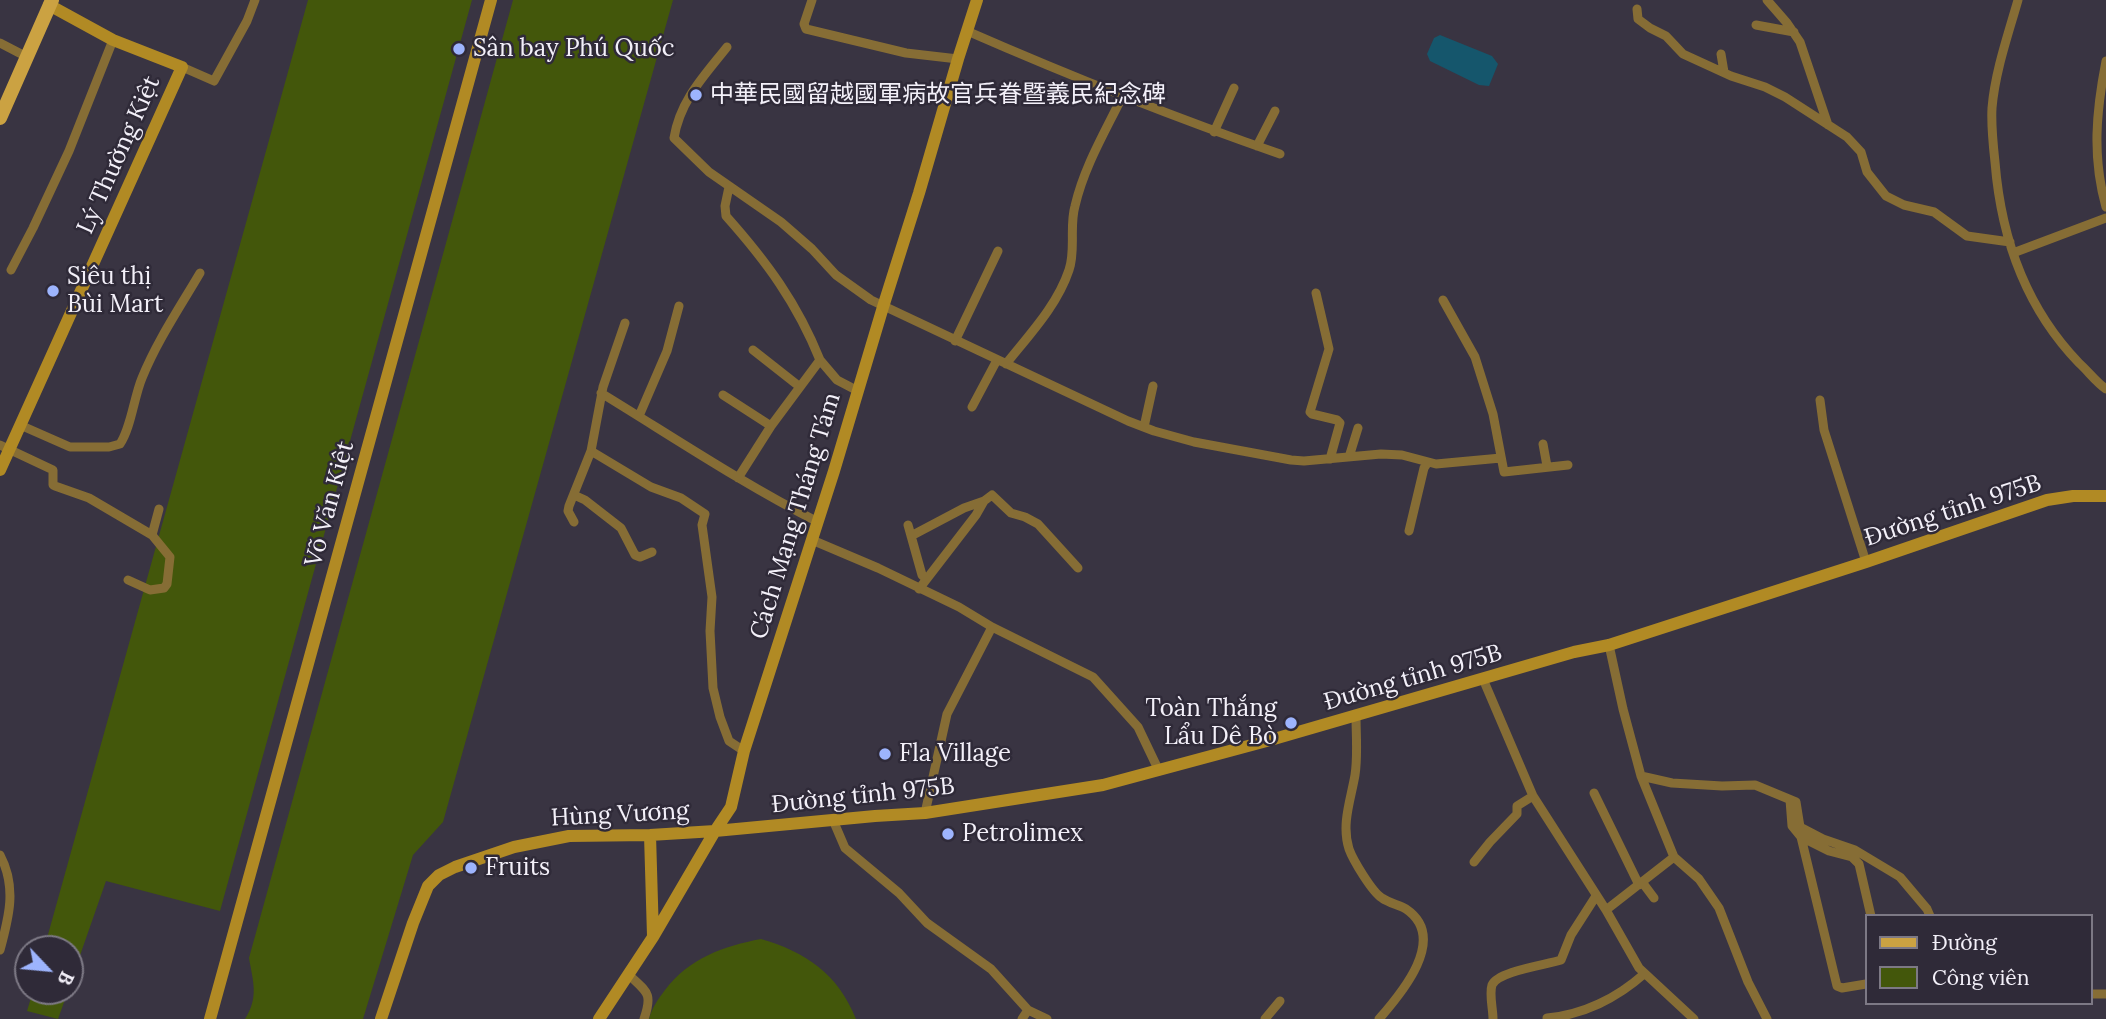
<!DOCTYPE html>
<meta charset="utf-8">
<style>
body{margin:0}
#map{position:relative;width:2106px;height:1019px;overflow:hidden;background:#393442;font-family:Lora,serif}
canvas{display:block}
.legend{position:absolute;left:1865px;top:914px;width:228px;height:91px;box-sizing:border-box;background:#2f2a38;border:2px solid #7d7985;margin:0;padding:9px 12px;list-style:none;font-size:21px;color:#f3f0f9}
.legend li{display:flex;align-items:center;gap:14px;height:35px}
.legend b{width:35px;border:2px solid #7d7985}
.north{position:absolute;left:14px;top:935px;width:70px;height:70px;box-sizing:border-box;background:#2f2a38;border:2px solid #7d7985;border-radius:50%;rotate:116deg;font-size:19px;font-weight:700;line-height:28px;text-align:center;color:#f3f0f9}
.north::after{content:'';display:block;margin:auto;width:24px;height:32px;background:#9db4fd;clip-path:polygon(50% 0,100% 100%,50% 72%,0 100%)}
</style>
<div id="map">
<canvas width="2106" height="1019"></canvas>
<ul class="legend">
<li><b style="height:9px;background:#cba242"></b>Đường</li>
<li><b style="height:19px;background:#43570b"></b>Công viên</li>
</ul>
<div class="north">B</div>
</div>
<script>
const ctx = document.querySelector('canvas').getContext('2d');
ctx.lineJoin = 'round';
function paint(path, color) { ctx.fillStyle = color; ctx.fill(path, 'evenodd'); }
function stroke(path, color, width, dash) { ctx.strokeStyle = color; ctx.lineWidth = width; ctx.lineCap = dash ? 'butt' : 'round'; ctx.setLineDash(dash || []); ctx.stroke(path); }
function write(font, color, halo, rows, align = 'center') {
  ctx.font = font + ' Lora,"Noto Sans SC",serif'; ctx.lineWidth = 5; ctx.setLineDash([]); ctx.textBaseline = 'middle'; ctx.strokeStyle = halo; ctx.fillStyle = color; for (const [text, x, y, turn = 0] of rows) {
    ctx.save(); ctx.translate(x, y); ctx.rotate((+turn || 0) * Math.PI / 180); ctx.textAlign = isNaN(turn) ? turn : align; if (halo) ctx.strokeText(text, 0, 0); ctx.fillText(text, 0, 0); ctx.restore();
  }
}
const green = new Path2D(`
 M308,0H472L220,911L106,881L70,984V949H44Z
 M513,0H673L443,822L413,855L363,1019H245C259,997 253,982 249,958Z
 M761,939C806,952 838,974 856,1019H649C652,1008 658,999 665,990C689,958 724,946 761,939Z
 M33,991H68L58,1019L27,1011Z`);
const water = new Path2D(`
 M1440,35L1492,56L1498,64L1489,86L1479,85L1430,61L1427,54L1434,38Z`);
const street = new Path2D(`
 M812,0L804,24L806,29L906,53L958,59
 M1767,0L1787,23L1800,42L1828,125
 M2018,0C2008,35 1995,72 1992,108C1991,126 1993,144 1995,162C2001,237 2026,308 2079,363C2088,371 2096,382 2106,389
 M1637,9L1638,19L1650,28L1666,36L1683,54L1731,76L1765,87L1785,97L1847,137L1861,152L1867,172L1886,196L1904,205L1934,212L1967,236L2010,242
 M1756,25L1794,32
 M967,31C1070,76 1173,117 1280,154
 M0,43L27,57
 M727,47C705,75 680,100 674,138L709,172L781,222L812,249L836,275L871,300L1128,421L1154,431L1194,442L1291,460L1304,461L1381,454L1402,455L1436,464L1501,458
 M1721,54L1724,72
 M2106,61C2096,112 2092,157 2106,207
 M182,67L214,81L247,21L255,0
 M1214,132L1234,88
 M1257,146L1275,111
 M729,187L725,206L726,216C767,262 797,303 820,360
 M2013,253L2106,218
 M11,270L33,228L69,151L113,40
 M1316,293L1329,349L1310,412L1312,414L1337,420L1340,423L1330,459
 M1443,300L1475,357L1493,414L1504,472L1568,465
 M955,341L998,251
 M753,350L800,387
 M1006,364C1029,335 1057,306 1069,270C1076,250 1069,227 1075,206C1084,167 1105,132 1122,97
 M601,393C673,437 743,484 818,522
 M723,395L771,426
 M1820,400L1824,430L1866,562
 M972,407L997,360
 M639,416L667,351L679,306
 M20,425L70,447H109L120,444C131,428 134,397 142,378C157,341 180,307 200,273
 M1144,427L1153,386
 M1543,444L1547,466
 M0,445L53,470V485L55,486L89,498L152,535
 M591,451L651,487L681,498L705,514L702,525L712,597L710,631L713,688L720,717L729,741L744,751
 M1349,457L1358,428
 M738,478L771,426L820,360L837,380L858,391
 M574,495L585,500L621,528L635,555L640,557L652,552
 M574,522L568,511L569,506L591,451L603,387L625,323
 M908,525L922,575L926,579
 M1409,531L1424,468L1428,462
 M911,536L964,508L984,501
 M812,540L878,568L959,607L992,627L1093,677L1138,727L1159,771
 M128,580L150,590L164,588L167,584L170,557L152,535L159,509
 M919,589L976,515L984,501L992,495L1011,513L1025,517L1038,524L1078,568
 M1609,645L1623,709L1641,776L1674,857L1699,879L1719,908L1748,982L1767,1019
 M1483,679L1533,796L1606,910L1639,968L1694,1019
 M1356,716C1356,735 1358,756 1355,775C1351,799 1341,824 1349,849C1353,860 1372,892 1382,898C1389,903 1399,905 1406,909C1449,938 1401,994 1379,1019
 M1641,776L1672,783L1722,786L1755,785L1796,802L1800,827L1823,839L1855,850L1900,877L1927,909L1930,916
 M1594,793L1639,885
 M1790,800L1792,826L1801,837L1837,986L1842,988L1866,984
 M925,813L947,714L992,627
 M833,820L845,848L899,893L927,923L991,969L1028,1010L1047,1019
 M1801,837L1829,851L1852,857L1859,864L1871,916
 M0,855C17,887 9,917 0,950
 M1474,862L1490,842L1517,814V806L1533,796
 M1642,882L1654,898
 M1606,910L1674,857
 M629,975C647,992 653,993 644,1019
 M2090,994H2106
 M1547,1018C1583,1015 1617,998 1644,974
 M1022,1019L1028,1010
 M1265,1019L1280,1001
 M1493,1019C1493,1009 1489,994 1492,985C1498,971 1546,965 1561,960L1571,935L1596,896`);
const secondary = new Path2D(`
 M0,470L182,67L113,40L49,5
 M650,835L653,936
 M210,1019L491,0
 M381,1019L413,923L428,886L439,875L455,867L514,847L569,836L650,835L715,831L875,816L925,813L1103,785L1274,739L1574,652L1609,645L1866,562L2047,500L2073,496H2106
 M599,1019L653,937L715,831L731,807L744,751L834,471L883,307L919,193L958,59L977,0`);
const primary = new Path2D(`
 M0,118L52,0`);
const markers = [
 [459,49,7,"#9db4fd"],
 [696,95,7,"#9db4fd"],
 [53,291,7,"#9db4fd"],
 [1291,723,7,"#9db4fd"],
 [885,754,7,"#9db4fd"],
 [948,834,7,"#9db4fd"],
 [471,868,7,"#9db4fd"]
];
const poiNames = [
 ["Sân bay Phú Quốc",473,49],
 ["中華民國留越國軍病故官兵眷暨義民紀念碑",710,95],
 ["Siêu thị",67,277],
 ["Bùi Mart",67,305],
 ["Toàn Thắng",1277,709,"right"],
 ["Lẩu Dê Bò",1277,737,"right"],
 ["Fla Village",899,754],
 ["Petrolimex",962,834],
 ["Fruits",485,868]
];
const streetNames = [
 ["Lý Thường Kiệt",119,155,-66],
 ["Võ Văn Kiệt",330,504,-75],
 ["Đường tỉnh 975B",1953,511,-18],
 ["Cách Mạng Tháng Tám",796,516,-73],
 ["Đường tỉnh 975B",1413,678,-16],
 ["Đường tỉnh 975B",863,796,-6],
 ["Hùng Vương",620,815,-3]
];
paint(green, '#43570b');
paint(water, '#15566c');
stroke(street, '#866d35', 9);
stroke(secondary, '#b18a24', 12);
stroke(primary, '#cba242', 14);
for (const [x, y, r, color] of markers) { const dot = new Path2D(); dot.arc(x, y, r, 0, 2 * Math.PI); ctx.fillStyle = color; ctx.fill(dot); stroke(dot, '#2f2a38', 2.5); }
write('24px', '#f3f0f9', '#2f2a38', poiNames, 'left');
write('24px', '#f3f0f9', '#2f2a38', streetNames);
</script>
